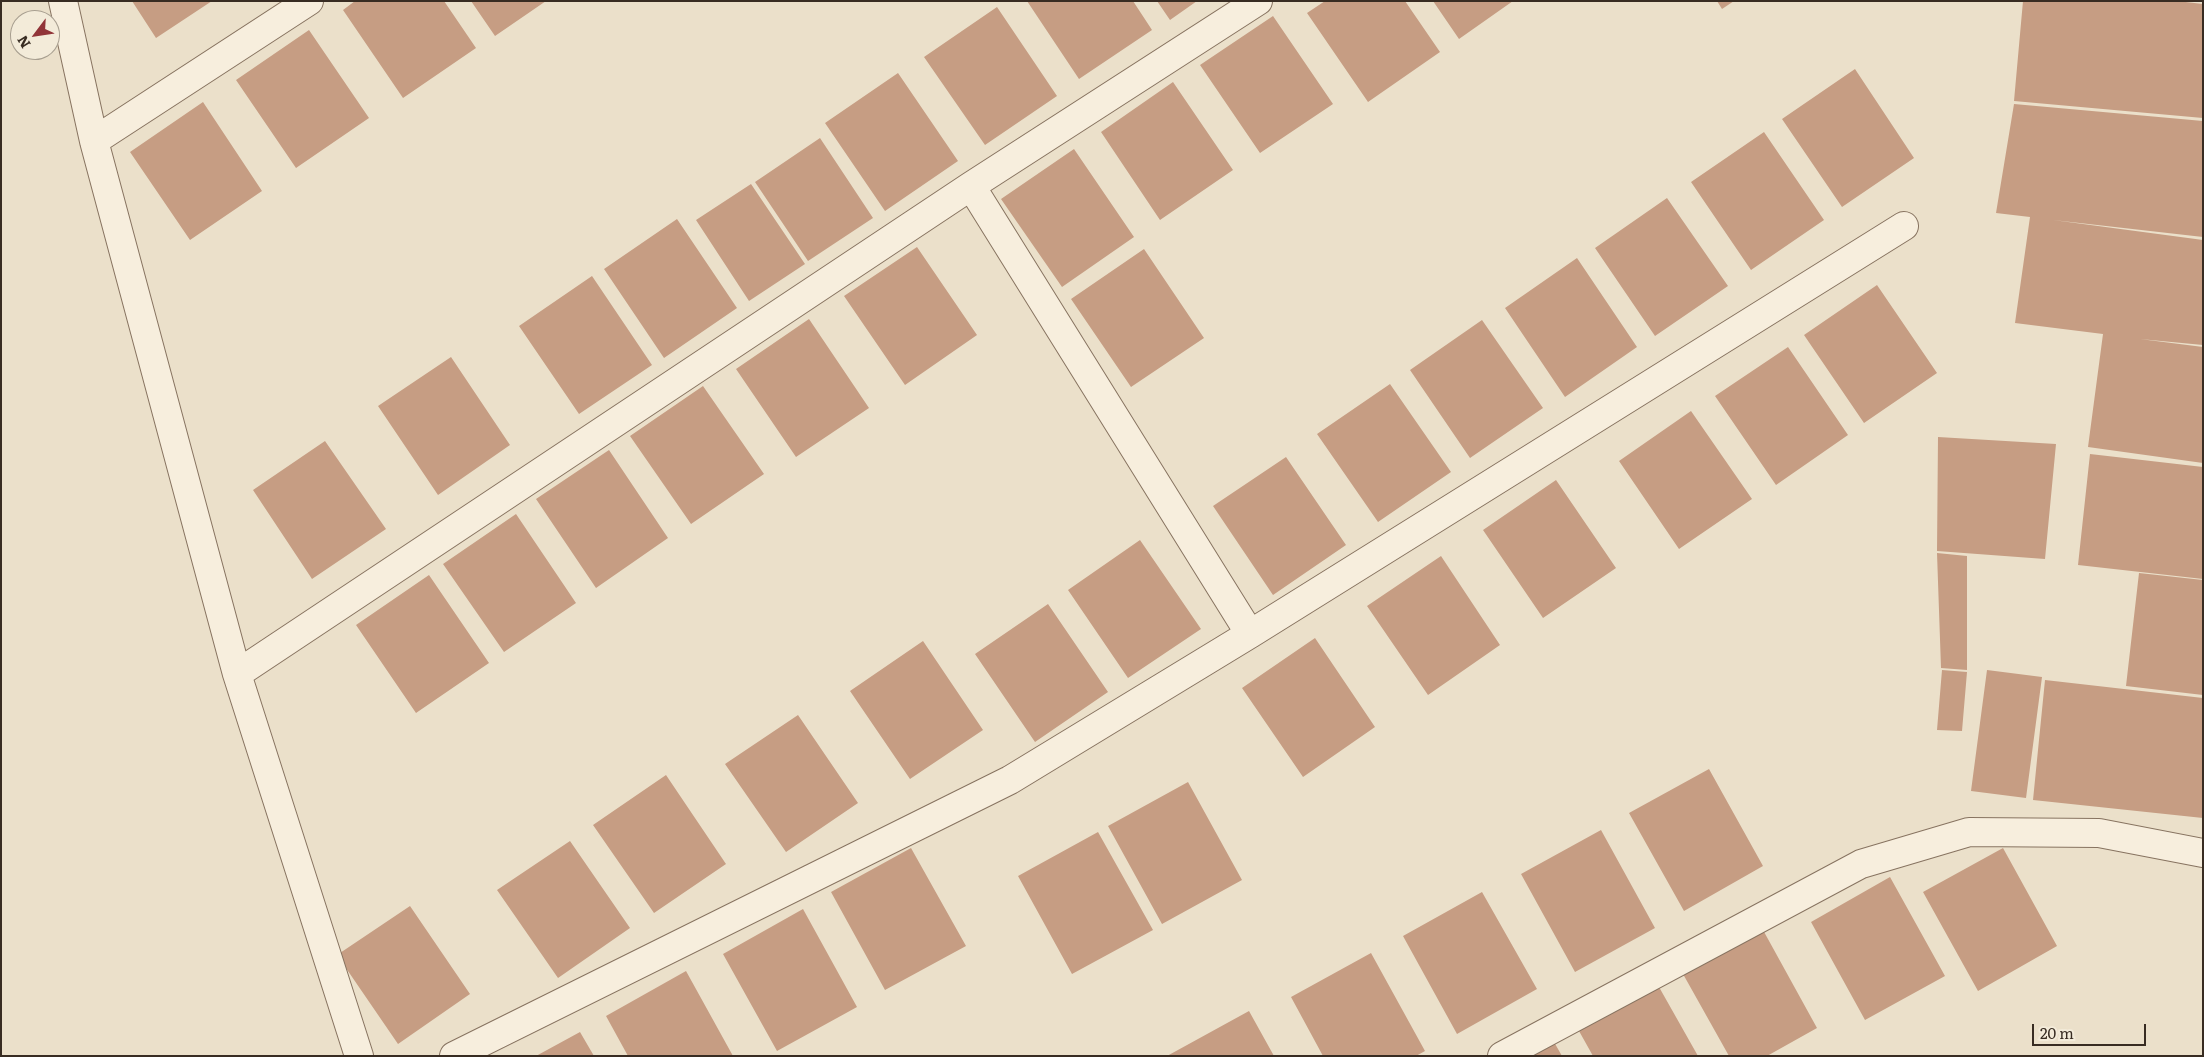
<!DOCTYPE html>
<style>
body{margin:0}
#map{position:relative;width:2204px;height:1057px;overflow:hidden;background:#ebe0ca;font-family:Literata,serif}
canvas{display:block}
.frame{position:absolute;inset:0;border:2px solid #382c22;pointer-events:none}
.north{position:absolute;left:10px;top:10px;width:50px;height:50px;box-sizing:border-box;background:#f3ebd9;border:1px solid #a89f90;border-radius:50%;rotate:239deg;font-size:14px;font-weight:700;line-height:20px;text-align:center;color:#382c22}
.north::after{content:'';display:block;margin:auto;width:18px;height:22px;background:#913438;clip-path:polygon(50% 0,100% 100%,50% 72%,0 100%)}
.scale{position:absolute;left:2032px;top:1024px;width:114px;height:22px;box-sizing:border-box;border:2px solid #382c22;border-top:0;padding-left:6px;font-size:15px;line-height:18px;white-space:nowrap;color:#382c22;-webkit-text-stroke:4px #f3ebd9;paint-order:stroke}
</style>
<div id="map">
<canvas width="2204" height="1057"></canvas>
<div class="frame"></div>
<div class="north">N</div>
<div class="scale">20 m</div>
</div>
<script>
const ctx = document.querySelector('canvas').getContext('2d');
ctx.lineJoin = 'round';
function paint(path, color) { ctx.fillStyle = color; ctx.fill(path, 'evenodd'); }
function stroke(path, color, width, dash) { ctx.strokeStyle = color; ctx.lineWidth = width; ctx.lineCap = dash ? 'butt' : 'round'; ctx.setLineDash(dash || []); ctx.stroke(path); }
const building = new Path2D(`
 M132,1H212L156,38Z
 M355,1H444L476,48L403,98L343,10Z
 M471,1H546L495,36Z
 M1027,1H1133L1152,30L1079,79Z
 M1157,1H1197L1170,20Z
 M1325,1H1405L1440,52L1368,102L1307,13Z
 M1433,1H1513L1459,39Z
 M1717,1H1734L1722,9Z
 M2023,1H2177L2203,4V118L2014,101Z
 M997,7L1057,96L985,145L924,57Z
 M1273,16L1333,104L1260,153L1200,65Z
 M309,30L369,118L296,168L236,80Z
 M1855,69L1914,158L1842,207L1782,119Z
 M898,73L958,161L885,211L825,123Z
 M1173,82L1233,170L1160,220L1101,132Z
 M203,102L262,191L190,240L130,152Z
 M2014,104L2203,121V237L2053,220L2203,240V345L2140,339L2203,347V463L2088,447L2103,334L2015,323L2030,217L1996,213Z
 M1764,132L1824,220L1751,270L1691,182Z
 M820,138L873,218L808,261L755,182Z
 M1074,149L1134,237L1062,287L1001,199Z
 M751,184L805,264L749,301L696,220Z
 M1667,198L1728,286L1655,336L1595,248Z
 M677,219L737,308L664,358L604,269Z
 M917,247L977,335L905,385L844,296Z
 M1144,249L1204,338L1131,387L1071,299Z
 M1577,258L1637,347L1565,397L1505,308Z
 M592,276L652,365L579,414L519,326Z
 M1877,285L1937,373L1864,423L1804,335Z
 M809,319L869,408L796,457L736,369Z
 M1482,320L1543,408L1470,458L1410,370Z
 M1788,347L1848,435L1776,485L1715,396Z
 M451,357L510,445L438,495L378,406Z
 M1390,384L1451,472L1378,522L1317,434Z
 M703,386L764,474L691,524L630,436Z
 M1691,411L1752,499L1679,549L1619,461Z
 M1938,437L2056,444L2045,559L1937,551Z
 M325,441L386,529L312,579L253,490Z
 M609,450L668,538L596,588L536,499Z
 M2090,454L2203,467V579L2078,565Z
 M1286,457L1346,545L1273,595L1213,506Z
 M1556,480L1616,568L1543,618L1483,530Z
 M516,514L576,603L504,652L443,564Z
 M1140,540L1201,629L1128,678L1068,590Z
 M1937,553L1967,556V670L1941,668Z
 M1441,556L1500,645L1428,695L1367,606Z
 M2139,573L2203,580V695L2126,686Z
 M429,575L489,663L416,713L356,625Z
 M1048,604L1108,692L1035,742L975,654Z
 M1315,638L1375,727L1303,777L1242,688Z
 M923,641L983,730L910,779L850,691Z
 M1942,670L1967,672L1962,731L1937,730Z
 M1987,670L2042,677L2026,798L1971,791Z
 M2045,680L2203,698V818L2033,800Z
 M798,715L858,803L786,852L725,764Z
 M1709,769L1763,866L1684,911L1629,813Z
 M666,775L726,864L654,913L593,825Z
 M1188,782L1242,880L1162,924L1108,826Z
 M1601,830L1655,928L1575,972L1521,874Z
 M1098,832L1153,930L1072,974L1018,876Z
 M570,841L630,928L558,978L497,890Z
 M911,848L966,946L885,990L831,892Z
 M2003,848L2057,946L1978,991L1923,892Z
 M1890,877L1945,976L1865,1020L1811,922Z
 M1482,892L1537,989L1457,1034L1403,936Z
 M410,906L470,994L398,1044L337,955Z
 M803,909L857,1007L777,1051L723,954Z
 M1763,930L1817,1028L1767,1056H1729L1683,974Z
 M1371,953L1425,1051L1416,1056H1323L1291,997Z
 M686,971L733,1056H628L606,1016Z
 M1659,987L1698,1056H1593L1579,1031Z
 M1249,1011L1274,1056H1167Z
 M580,1032L594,1056H536Z
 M1554,1042L1562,1056H1530Z`);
const minor = new Path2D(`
 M63,1L94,141L237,674L359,1056
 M94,141L309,1
 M971,186L1250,634
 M237,674L971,186L1258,1
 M454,1056L1010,780L1250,634L1904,226
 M1502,1056L1861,864L1969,832L2099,833L2203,853`);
paint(building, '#c69d83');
stroke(minor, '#877360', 30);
stroke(minor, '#f7eedd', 28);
</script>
